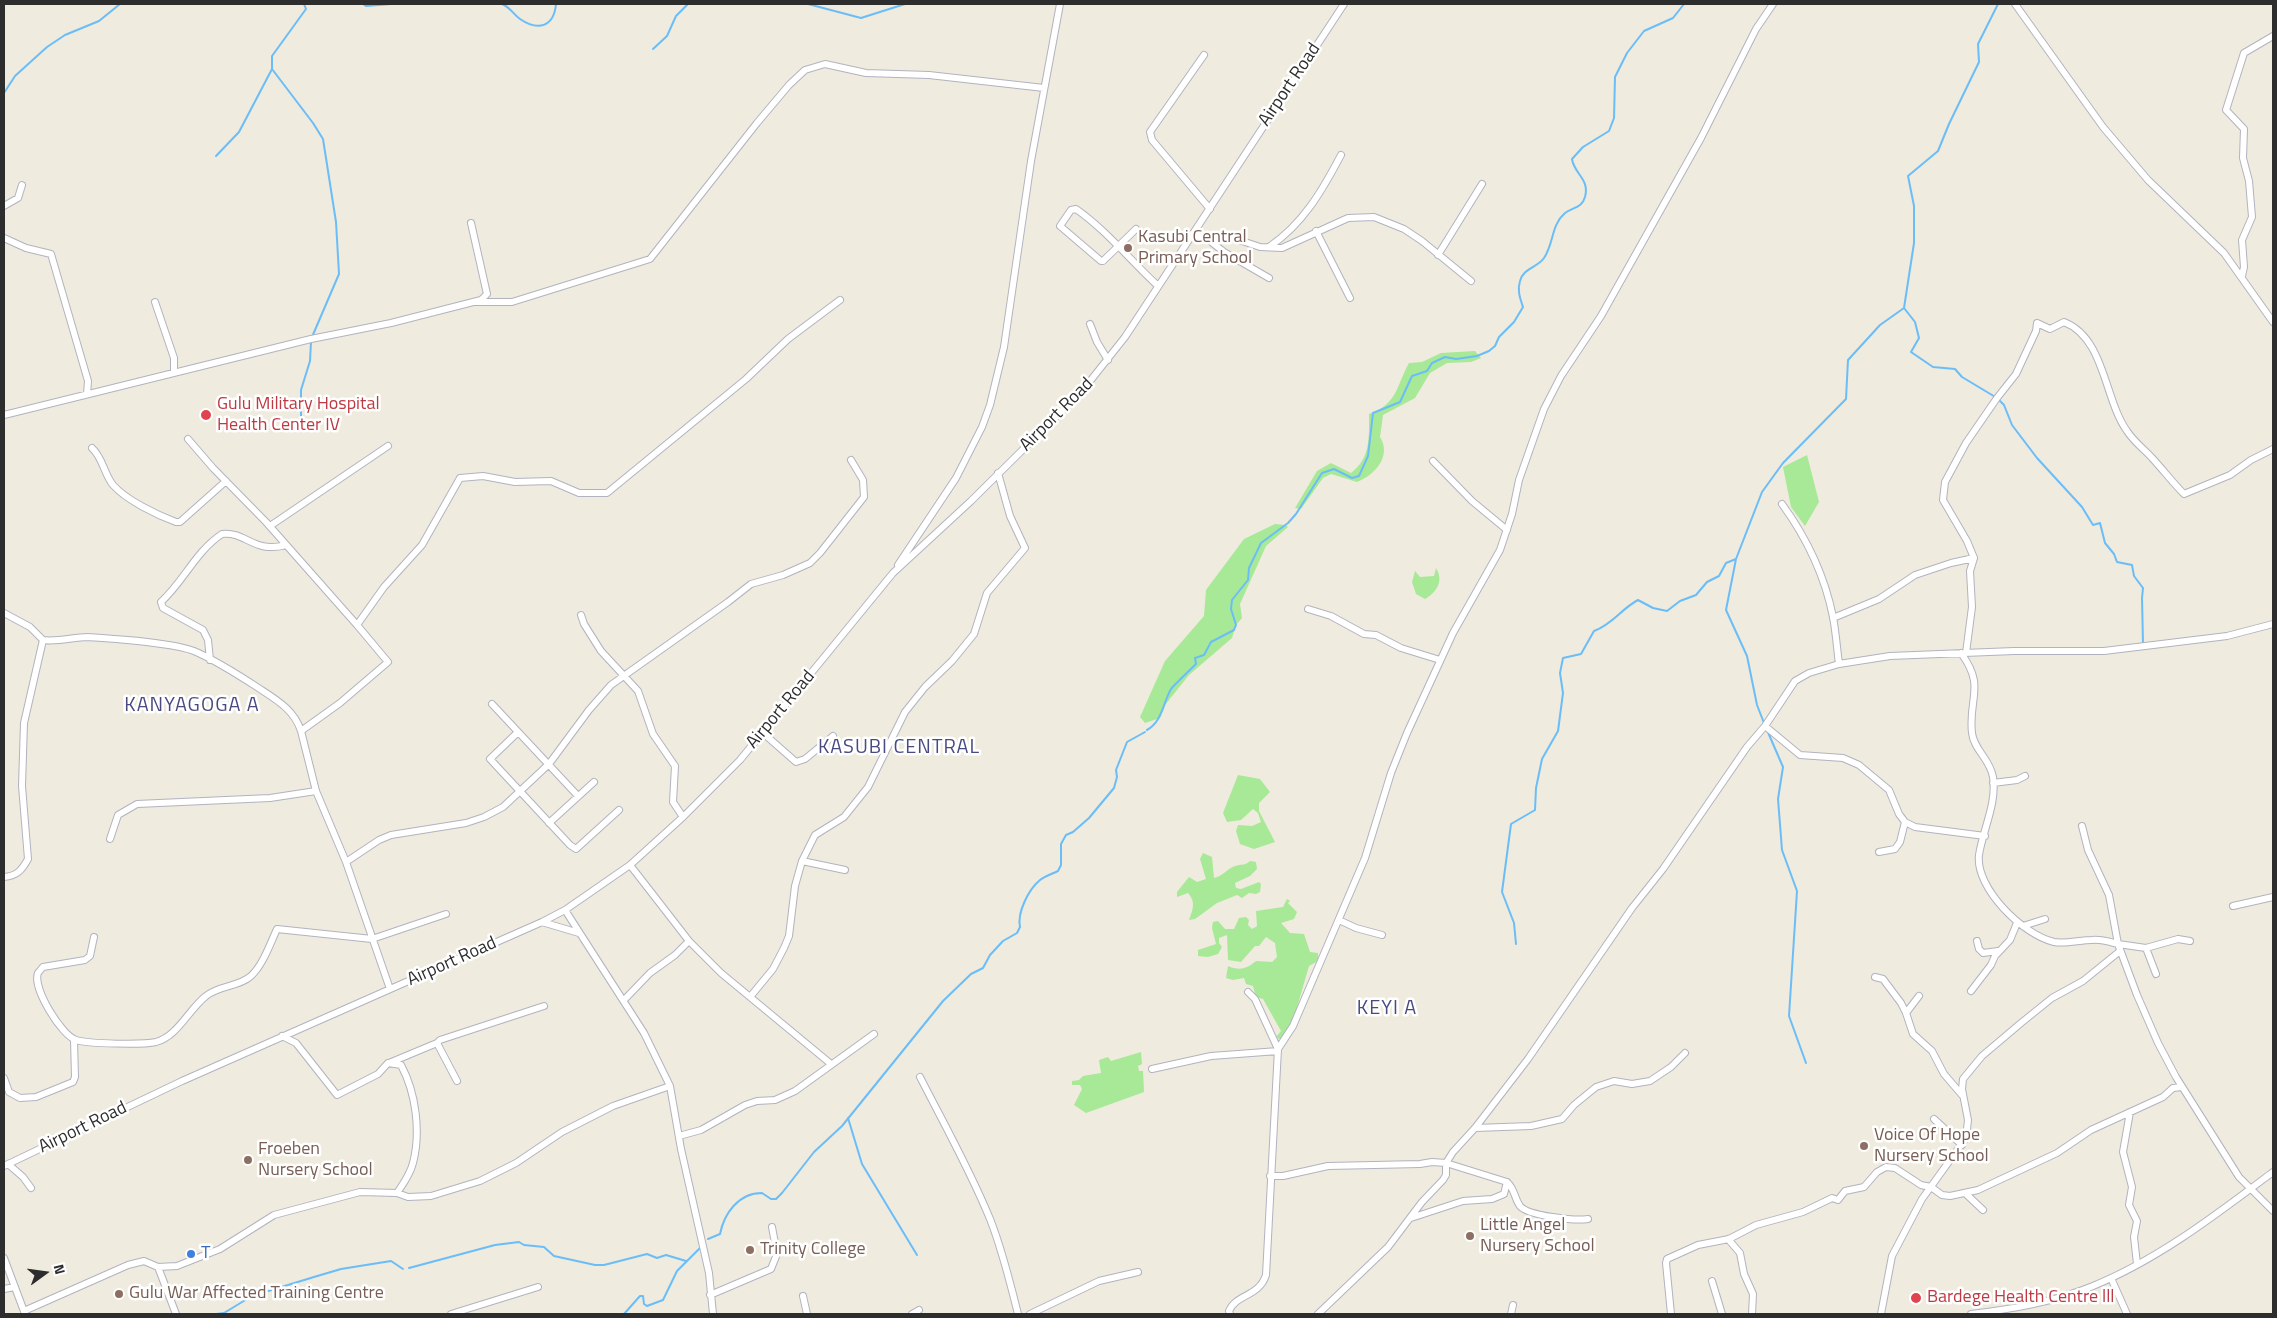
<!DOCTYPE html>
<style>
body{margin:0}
#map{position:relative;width:2277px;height:1318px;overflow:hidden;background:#efebde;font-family:"Titillium Web",sans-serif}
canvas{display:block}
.frame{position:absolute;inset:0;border:5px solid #2d2d2d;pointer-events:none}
.north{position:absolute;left:20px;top:1248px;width:50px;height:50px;-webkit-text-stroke:4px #fff;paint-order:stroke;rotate:76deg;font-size:14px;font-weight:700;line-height:20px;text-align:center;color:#2d2d2d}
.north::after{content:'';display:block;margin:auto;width:18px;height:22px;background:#2d2d2d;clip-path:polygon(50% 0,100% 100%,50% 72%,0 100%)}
</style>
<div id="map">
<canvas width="2277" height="1318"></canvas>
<div class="frame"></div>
<div class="north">N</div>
</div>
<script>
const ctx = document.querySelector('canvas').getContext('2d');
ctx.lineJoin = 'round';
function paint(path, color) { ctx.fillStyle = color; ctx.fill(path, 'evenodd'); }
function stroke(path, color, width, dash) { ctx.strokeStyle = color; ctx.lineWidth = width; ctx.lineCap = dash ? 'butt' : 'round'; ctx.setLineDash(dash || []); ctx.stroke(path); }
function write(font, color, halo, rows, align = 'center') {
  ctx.font = font + ' "Titillium Web",sans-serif'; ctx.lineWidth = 5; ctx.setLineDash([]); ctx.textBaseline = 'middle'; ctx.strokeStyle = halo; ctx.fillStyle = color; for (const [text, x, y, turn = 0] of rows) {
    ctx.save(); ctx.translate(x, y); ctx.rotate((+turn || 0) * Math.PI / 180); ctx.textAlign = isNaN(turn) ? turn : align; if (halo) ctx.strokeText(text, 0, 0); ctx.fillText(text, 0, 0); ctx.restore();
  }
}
const green = new Path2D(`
 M1475,351L1481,358L1471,362L1447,363L1430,373L1415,398L1383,415L1380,437C1392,456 1375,475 1357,482L1331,474L1323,478L1301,509L1295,508L1317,471L1331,463L1351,473C1371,458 1369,437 1369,414C1398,404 1396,386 1409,363L1422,362L1441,353Z
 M1807,455L1819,502L1805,526L1791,507L1783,467Z
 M1275,524L1286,525L1288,527L1266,546L1240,604L1242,618L1236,625L1232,638L1189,675L1165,705L1160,718L1145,723L1140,717L1165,661L1204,616L1206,590L1244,539Z
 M1436,568C1444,581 1437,592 1425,599L1416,594L1412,582L1415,571L1420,577L1434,576Z
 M1238,775L1260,779L1270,792L1259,803V811L1275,842L1254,849L1240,844L1236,831L1238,825L1252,826L1261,822L1258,813L1253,809L1241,820L1227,822L1223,813Z
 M1203,853L1212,857L1214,878C1223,876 1227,869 1235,866C1241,864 1245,866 1250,861L1256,862L1257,869L1250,876L1235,883L1236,888L1241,889L1259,882L1261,884L1260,892L1256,894L1249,893L1242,898L1237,895L1217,903L1195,919L1189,920C1193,909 1196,902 1188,893L1177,897V892L1189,877L1197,882L1206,879L1200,859Z
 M1287,899L1290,901L1288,903L1297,912L1294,919L1281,923L1290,933L1304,934L1310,952L1318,953V961L1309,966L1293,1021L1281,1040L1276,1037L1281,1031L1263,999L1256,997L1253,986L1246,984L1244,978L1233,980L1226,978L1228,966C1239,971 1247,969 1256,961L1272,962L1277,957L1275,943L1266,937L1259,946H1255L1241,962L1228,960L1227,935L1219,938V943L1222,947L1218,954L1208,957L1198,956V950L1216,944L1212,928L1213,922L1218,921L1225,929H1234L1239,918L1246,917L1249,920L1248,925L1252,929L1257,926L1256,911L1283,907Z
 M1141,1052L1142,1064L1138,1066L1139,1071H1143L1144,1092L1086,1113L1074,1105L1082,1089L1080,1085H1072V1081L1079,1080L1083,1076L1101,1073L1099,1060L1108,1057L1111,1061Z`);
const stream = new Path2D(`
 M304,4L306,9L272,56V69L313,123L323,139L336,222L339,274L312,337
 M363,4L366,6L391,4
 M502,4C510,7 513,14 520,19C539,32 554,26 556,4
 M808,4L861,18L905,4
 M653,49L667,36L676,16L688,4
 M4,93L15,76L47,47L65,35L99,21L120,4
 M216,156L239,132L272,69
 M1904,308L1915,322L1919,338L1911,352L1933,367L1955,369L1962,377L1997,398L2004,405L2012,425L2037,458L2082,507L2093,525L2100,523L2105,543L2114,554L2117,562L2132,565L2134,576L2143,588L2142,598L2143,644
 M301,426V390L310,361L311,342
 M1764,723L1757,705L1747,656L1726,610L1736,559L1762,492L1783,463L1846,399L1848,360L1880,325L1904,308L1914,243V206L1908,176L1938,151L1949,124L1979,62L1978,44L1998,4
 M1147,730C1162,722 1163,703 1171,689C1172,687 1193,667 1196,664L1195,658L1204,655L1211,642L1234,630L1236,625L1231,609L1232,600L1248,580L1249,568L1261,543L1288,523L1296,514L1322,473L1334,469L1352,478L1359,476L1368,456L1373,413L1400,402L1412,376L1427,371L1432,363L1445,357L1456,359L1477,356L1489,351L1495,346L1499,337L1514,322L1523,307C1520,298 1517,290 1520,281C1523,268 1537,268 1544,258C1554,243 1551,225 1565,213C1573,207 1582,208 1585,197C1590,179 1574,174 1572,159L1583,147L1609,131L1614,118L1615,77L1627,53L1644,31L1673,18L1684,4
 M1767,730L1783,767L1778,799L1782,850L1797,891L1789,1016L1806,1063
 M1516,944L1514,923L1502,892L1511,824L1535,810L1536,788L1542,759L1558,731L1563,693L1560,673L1563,658L1581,654L1594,631C1613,624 1621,609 1638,600L1653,608L1667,611L1680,601L1696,595L1707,582L1719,576L1726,563L1736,559
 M848,1118L862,1164L917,1255
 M708,1239L720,1234C724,1214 738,1193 762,1193L771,1199H776L782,1193L814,1152L842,1126L943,1001L971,974L983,968L990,955L1003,941L1017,933L1020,927C1017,913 1028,890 1040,880C1045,876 1052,874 1058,871L1061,865V844L1066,835L1073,832L1089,818L1114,788L1117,777L1116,770L1127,742L1145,732
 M409,1268L495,1245L519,1242L524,1245L544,1247L554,1256L595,1265H604L647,1254L657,1258L666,1255L686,1261
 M216,1314L224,1313L252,1296L314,1277L341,1269L391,1261L403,1269
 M624,1314L640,1296H643L644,1304L647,1306L663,1300L677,1271L701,1247`);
const minor = new Path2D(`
 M2015,4L2103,127L2148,180L2224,253L2273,322
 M1204,55L1150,132L1152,140L1210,209
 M4,206L18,198L22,185
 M1136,229L1103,261H1101L1060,226L1071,210L1076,209C1106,230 1130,260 1157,285
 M1316,231L1350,298
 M1192,234L1205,237L1227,236L1260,247L1282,248L1348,218L1374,217L1404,229L1422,241L1471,281
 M1205,237L1224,252L1269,278
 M4,238L26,248L51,254L88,381L87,394
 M1269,247C1303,224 1322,191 1341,155
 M1438,255L1482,184
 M2242,276L2244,267L2242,240L2252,217L2249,181L2243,158L2244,129L2226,110L2244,53L2273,36
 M155,302L174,358V372
 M475,302H512L650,259L757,123L789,85L805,70L825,64L866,73L929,75L1044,88
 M1090,324L1097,342L1108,360
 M4,415L311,339L391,323L481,300L487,294L471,223
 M188,439L213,468L266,522L357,625
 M92,448C103,458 104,474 113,485C126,500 157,515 176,522H180L226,481
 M1433,461L1472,501L1507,530
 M1782,504C1806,537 1825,577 1833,617C1836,633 1837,649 1839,664
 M270,526L388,446
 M898,565L956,478L982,427L990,405L1004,347L1031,161L1060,4
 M1308,609L1331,616L1364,634L1376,635L1401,648L1440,660
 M4,613L30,627L43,640C59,642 73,637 88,637C114,639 170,642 194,651C215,660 237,674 257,687C275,699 294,709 301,731
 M581,615L584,624L601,651L638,691L653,734L675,766L673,802L683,817
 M1833,618L1879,599L1915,575L1951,563L1974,558
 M1961,653C1986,687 1968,698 1972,733C1974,750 1990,759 1993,777C1997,804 1983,829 1979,855C1975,888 2023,935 2054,942C2066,944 2080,940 2092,940C2101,939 2110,942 2118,944L2137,995L2158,1043L2176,1077L2239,1177L2273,1211
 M1966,653L1972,607L1970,571L1974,558L1967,541L1943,500L1945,482L1966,443L1997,398L2016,374L2036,331L2037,323L2050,329L2064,322C2105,338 2104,399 2127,431C2134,442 2145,450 2153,459C2164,471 2173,483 2184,494L2230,475L2251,460L2273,449
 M210,660L208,640L203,630L163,608L161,602C184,581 196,551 222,534C246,531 253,554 286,545
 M492,704L578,796
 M1765,726L1800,755L1843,758L1859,765L1889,790L1899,814L1905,822L1915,827L1985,836
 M517,733L490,759L570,845L576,849L619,810
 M763,733L796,762L805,759L833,736
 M1993,783L2017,780L2025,776
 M549,823L594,782
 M2082,826L2088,850L2109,895L2118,944L2146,948L2178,939L2190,941
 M110,839L118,815L137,804L270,798L316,791
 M1879,852L1895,849L1900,842L1905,822
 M802,861L845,870
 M346,862L379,840L391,835L466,823L484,817L503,807L549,764L589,710L611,685L728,602L751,584L783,575L810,563L820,553L864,497L863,480L851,460
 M630,865L689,941L721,973L831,1064
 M4,877C17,876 22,870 28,859L22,786L24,723L43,640
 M2233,906L2273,897
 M565,910L644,1033L670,1086L681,1149L709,1273L713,1314
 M1339,920L1356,928L1382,935
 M542,922L579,933
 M2023,926L2045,919
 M94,937L90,956L85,960L43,967C42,968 38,973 38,973C32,988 62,1036 76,1040C89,1044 143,1045 156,1042C178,1036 189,1009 206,996C219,985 239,987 251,976C263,965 270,944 277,929L372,939L446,914
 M1977,941L1979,949L1983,953L1998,951
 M2146,948L2156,974
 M1875,977L1883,979L1901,1003L1906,1013L1913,1034L1932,1051L1944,1074L1962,1095
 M390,989L346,862L316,791L301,731L340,703L388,662L357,625L384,587L422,545L460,478L483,476L515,482L551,481L579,493H607L746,379L788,339L840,300
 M1971,991L1991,965L1995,956L2010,940L2017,923
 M1248,992L1255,999L1278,1049
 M750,997L773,969L784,948L789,936L795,886L802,861L815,835L844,817L868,787L905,712L925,687L952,661L974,634L987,593L1025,548L1010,516L998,473
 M624,1000L650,973L675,955L689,941
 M1906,1013L1919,996
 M437,1043L457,1081
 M389,1063L437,1043L440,1040L544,1006
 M1152,1069L1211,1056L1278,1051
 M920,1077C944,1124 970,1170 990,1219C1002,1249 1010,1282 1018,1314
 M4,1078L9,1092L20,1098L36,1097L73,1082L75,1077L74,1040
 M2130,1112L2123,1152L2132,1187L2129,1205L2137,1221L2134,1237L2137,1264
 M1934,1119L1962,1145
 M1475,1128L1531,1126L1562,1119L1574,1105L1596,1087L1614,1081L1632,1084L1650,1081L1671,1067L1685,1053
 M679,1136L701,1130L745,1105L757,1101L775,1100L795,1091L874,1034
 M8,1164L23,1177L31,1188
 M4,1166L182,1081L542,922L565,910L630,865L683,817L740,760L893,573L971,501L1083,390L1125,337L1344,4
 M1270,1176H1283L1328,1166L1420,1164L1432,1162L1446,1163L1507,1182C1515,1189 1514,1198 1520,1206C1528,1216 1576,1221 1588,1219
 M397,1193L408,1197L431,1196L480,1181L516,1163L562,1132L613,1106L670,1086
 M1965,1193L1983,1210
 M1411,1218L1463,1201L1492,1199L1504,1194L1507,1182
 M1728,1239L1740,1253L1744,1274L1753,1294L1752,1314
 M4,1258L25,1314
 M158,1267L177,1266L220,1249L274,1215L360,1192L397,1193C403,1184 410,1175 413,1163C421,1132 416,1093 401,1065L388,1063L378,1074L337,1095L296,1043L282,1036
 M2111,1278L2127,1314
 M1712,1281L1722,1314
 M4,1289L15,1287
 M710,1295L771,1269L777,1254L772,1227
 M803,1296L807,1314
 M24,1311L128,1265L144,1261L158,1267L176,1314
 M451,1314L538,1287
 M912,1314L919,1310
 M1030,1314L1099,1281L1138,1272
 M1230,1314L1229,1311C1236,1294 1259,1297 1266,1275L1278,1049L1293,1026L1365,858L1391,773L1407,733L1453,633L1500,550L1512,514L1519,480L1544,409L1561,376L1601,316L1701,138L1756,29L1773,4
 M1318,1314L1388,1247L1422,1202L1443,1180L1446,1175V1163L1453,1152L1475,1128L1528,1059L1632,908L1663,869L1747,747L1765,726L1795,681L1809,673L1839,664L1890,656L2014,651H2104L2227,636L2273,624
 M1511,1314L1513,1305
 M1671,1314L1666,1263L1667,1259L1698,1245L1729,1239L1756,1225L1803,1212L1832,1198L1838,1200L1845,1191L1864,1187L1877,1172L1886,1167L1895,1168L1921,1185L1931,1187L1942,1195L1950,1196L1978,1190L2057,1153L2091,1130L2163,1097L2173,1088L2182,1087
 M1881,1314L1892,1256L1922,1199L1966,1138L1968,1120L1962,1089L1963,1079L1982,1056L2021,1023L2052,998L2083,981L2120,951
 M1971,1314C2013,1309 2054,1302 2093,1286C2159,1259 2217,1214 2273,1172`);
const markers = [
 [1128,248,5,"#8d6e63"],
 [206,415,6,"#e0444e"],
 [1864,1146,5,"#8d6e63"],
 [248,1160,5,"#8d6e63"],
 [1470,1236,5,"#8d6e63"],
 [750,1250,5,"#8d6e63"],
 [191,1254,5,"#3f7fe0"],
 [119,1294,5,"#8d6e63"],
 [1916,1298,6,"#e0444e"]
];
const streetNames = [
 ["Airport Road",1290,85,-56],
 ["Airport Road",1057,415,-45],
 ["Airport Road",781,710,-50],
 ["Airport Road",452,962,-24],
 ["Airport Road",83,1128,-26]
];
const educationNames = [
 ["Kasubi Central",1138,238],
 ["Primary School",1138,259],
 ["Voice Of Hope",1874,1136],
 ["Nursery School",1874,1157],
 ["Froeben",258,1150],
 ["Nursery School",258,1171],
 ["Little Angel",1480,1226],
 ["Nursery School",1480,1247],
 ["Trinity College",760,1250],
 ["Gulu War Affected Training Centre",129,1294]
];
const healthNames = [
 ["Gulu Military Hospital",217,405],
 ["Health Center IV",217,426],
 ["Bardege Health Centre lll",1927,1298]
];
const shopNames = [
 ["T",201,1254]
];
const quarterNames = [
 ["KANYAGOGA A",192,706],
 ["KASUBI CENTRAL",899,748],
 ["KEYI A",1387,1009]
];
paint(green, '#a7e997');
stroke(stream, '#6bbdf8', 2);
stroke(minor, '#b2b3c1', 8);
stroke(minor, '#fff', 6);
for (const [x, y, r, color] of markers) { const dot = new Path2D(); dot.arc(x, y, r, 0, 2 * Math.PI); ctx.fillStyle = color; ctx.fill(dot); stroke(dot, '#fff', 2); }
write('18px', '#2d2d2d', '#fff', streetNames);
write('18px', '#785e54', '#fff', educationNames, 'left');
write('18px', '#be3a42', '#fff', healthNames, 'left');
write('18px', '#366cbe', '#fff', shopNames, 'left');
ctx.letterSpacing = '1px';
write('20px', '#494a82', '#fff', quarterNames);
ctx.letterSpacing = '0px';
</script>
